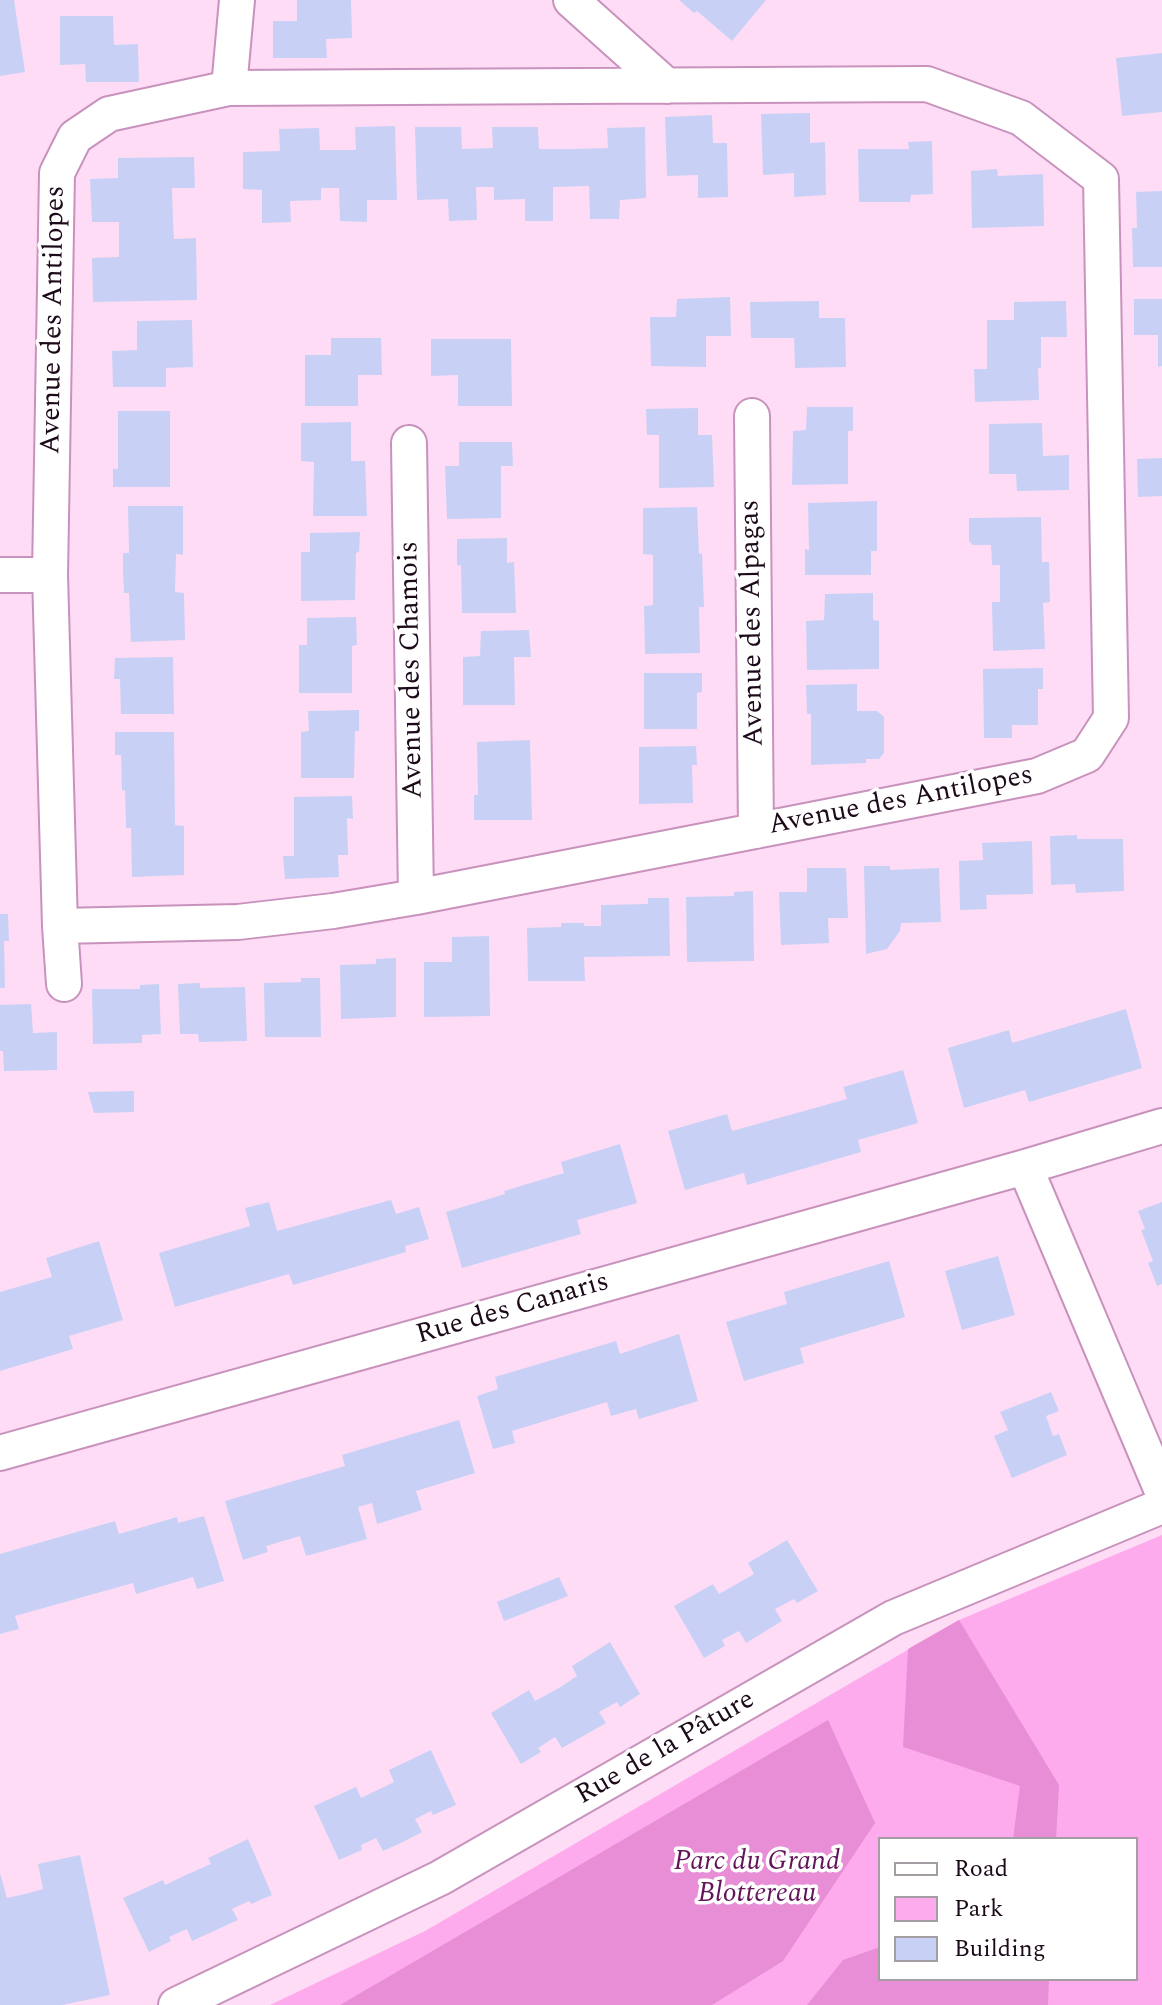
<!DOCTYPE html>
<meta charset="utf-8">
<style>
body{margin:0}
#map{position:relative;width:1162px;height:2005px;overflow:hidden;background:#fedcf6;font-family:Spectral,serif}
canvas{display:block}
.legend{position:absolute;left:878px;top:1837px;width:260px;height:144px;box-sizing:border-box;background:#fff;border:2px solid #a49da3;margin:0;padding:10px 14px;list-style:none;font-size:24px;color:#1c0919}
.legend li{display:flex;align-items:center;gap:16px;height:40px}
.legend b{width:40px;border:2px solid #a49da3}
</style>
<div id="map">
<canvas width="1162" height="2005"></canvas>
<ul class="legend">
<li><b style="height:10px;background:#fff"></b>Road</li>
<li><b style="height:22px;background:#fdabed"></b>Park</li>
<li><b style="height:22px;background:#c8d1f5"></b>Building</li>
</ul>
</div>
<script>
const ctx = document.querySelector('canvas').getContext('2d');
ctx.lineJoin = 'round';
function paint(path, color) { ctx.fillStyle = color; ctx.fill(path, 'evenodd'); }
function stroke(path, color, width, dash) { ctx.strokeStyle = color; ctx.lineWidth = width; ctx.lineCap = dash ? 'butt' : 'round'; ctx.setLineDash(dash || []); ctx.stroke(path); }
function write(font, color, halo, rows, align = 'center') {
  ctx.font = font + ' Spectral,serif'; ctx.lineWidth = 7; ctx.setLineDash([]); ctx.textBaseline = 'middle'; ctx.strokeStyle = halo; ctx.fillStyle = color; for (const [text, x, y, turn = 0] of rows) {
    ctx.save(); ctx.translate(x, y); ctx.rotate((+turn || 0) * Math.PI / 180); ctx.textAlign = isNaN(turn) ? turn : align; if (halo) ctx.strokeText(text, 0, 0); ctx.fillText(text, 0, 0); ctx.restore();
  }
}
const green = new Path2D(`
 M1162,1535V2005H270L425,1931L959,1620ZM880,1839H1136V1979H880Z`);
const forest = new Path2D(`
 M959,1620L1059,1785L1056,1839H1013L1020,1786L903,1747L908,1649Z
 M828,1720L875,1823L783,1961L712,2005H340Z
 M880,1947V1979H1049L1048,2005H807L843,1960Z`);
const building = new Path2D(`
 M0,0H14L25,72L0,76Z
 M297,0H351L352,38L326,39L327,58H273V21H297Z
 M679,0H766L732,41L697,11L694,13Z
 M60,16H113L114,45L138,44L139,82H86L85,64L60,65Z
 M1162,53V112L1122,116L1116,58Z
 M810,113V143L825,142L826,195L794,197V173L763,175L761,114Z
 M712,115L713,143H727L728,197L698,198V175L667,176L665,117Z
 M395,126L397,200H367V222L340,221L339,188H321V200L290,201L291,222L262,223V190L243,189V152L280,151L279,129L319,128L320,150H356L355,127Z
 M415,127H461L462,149L493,148L492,127H538L539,149H571L608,148L607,128L645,127L646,198L620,200L619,219H590L589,186L553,187V221H525V199L494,200V187H476L477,220L449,221L448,199L417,200Z
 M932,141L933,194L911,195L910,202H859L858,149H909L908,142Z
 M194,157L195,188H172L173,221L174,239L196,238L197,300L93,302L92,258L119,257V222H92L90,179L118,178V158Z
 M997,169L998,176L1043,174L1044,226L972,228L971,171Z
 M1162,191V267H1133L1132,228H1137L1136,192Z
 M730,297L731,336H706V367L651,366L650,317H676L677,299Z
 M1134,299H1162V366L1158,367V335H1134Z
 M819,301V318H845L846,367L795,368L794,338H751L750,302Z
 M1066,301L1067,337H1041V368H1038L1039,400L975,402L974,369H987V320H1014V302Z
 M192,320L193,367L166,368V387H113L112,351L137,350V321Z
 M331,338H381L382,375H358V406H305V355H331Z
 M431,339H511L512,406H458V375L431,376Z
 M807,407H853V431H848V484L792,485L793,431L806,430Z
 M698,408V435H712L714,487L659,488V435H647L646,409Z
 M118,411H170V487H113V469H118Z
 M351,422V461H365L367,516H313L314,462L301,461V423Z
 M1042,423L1043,456L1069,455V490L1017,491L1016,474H989V424Z
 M459,442H512L513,466H501V518L447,519L445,466H459Z
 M1162,458V496L1138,497L1137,459Z
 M877,501V551H871V575H805V549L809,550L808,503Z
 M128,506H183V555L176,554L175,592L184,593L185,640L131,642L129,593H124L123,572V553H129Z
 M697,507L699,554L702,553L704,607H699L700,653L645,654L644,606L653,605V555L643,554V508Z
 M1041,517L1042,562H1049L1050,602L1043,603L1045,649L993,651L992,602H1000V565H992L991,545H973L969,541V518Z
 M360,532L359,552L356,553L355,600L301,601V552H310V533Z
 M507,538V563L514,562L516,613H462L461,566L457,565V539Z
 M873,593V620L879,621V669L807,670L806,621L824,620L825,594Z
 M356,617L357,645L352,646V693H299V645H307V618Z
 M529,630L531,657H514L515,705H463V657L480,656L481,631Z
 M173,657L174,714H121L120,679H114L115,658Z
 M1043,668V689H1038V725H1012V738H984L983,669Z
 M644,673H702V692L697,693V729H644Z
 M857,684V711H877L884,717V753L879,759H866V763L811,765V714H807L806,685Z
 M359,710V731H355L354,778H301V732L309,731L308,711Z
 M115,732H174L175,825L184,826V875L132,877L131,828H126L125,790L122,791L121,755H115Z
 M530,740L532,820H474V795H478L477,742Z
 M696,746L697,765H692L693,803L639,804V747Z
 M352,796L353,819L347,818L348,855H338L339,877L285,879L283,856H294V797Z
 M1077,835V839H1123L1124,891L1076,893L1075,884L1051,885L1050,836Z
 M1032,841L1033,894L986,895L987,909L960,910L959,861L983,860L982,843Z
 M864,866H890V870L939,868L941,922L901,923L900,931L887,949L866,954Z
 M807,868H846L848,918H828L829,943L781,945L779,892H807Z
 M753,891L754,961L687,962L686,897L734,896V892Z
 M648,898H669L670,956L584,957L585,981H528L527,928L561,927V923H584V926H601V905L648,904Z
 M0,914H8L9,941H4L5,988H0Z
 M489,936L490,1016L424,1017V962H452V937Z
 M396,958V1017L341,1019L340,965L376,964V959Z
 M301,978H320L321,1037H265L264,983L301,982Z
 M200,983V988L245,987L247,1041L199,1042L198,1034H180L178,984Z
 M159,984L161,1034L142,1035V1043L93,1044L92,989H140V985Z
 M31,1004L33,1033L57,1032V1070L4,1071L3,1051H0V1005Z
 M1126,1009L1142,1068L1029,1102L1025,1090L964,1108L948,1048L1009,1030L1012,1043Z
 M903,1070L918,1123L858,1140L861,1152L747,1185L744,1173L685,1190L668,1131L727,1114L732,1131L847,1099L843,1087Z
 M134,1091V1112L94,1113L88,1092Z
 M620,1144L637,1203L577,1220L581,1234L462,1268L446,1212L505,1194L504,1191L564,1173L561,1162Z
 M391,1200L396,1214L419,1207L429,1239L405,1246L406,1252L293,1285L289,1274L175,1307L159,1253L250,1226L245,1208L269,1202L277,1231Z
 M1162,1202V1284L1157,1286L1148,1263L1153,1261L1141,1230L1145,1229L1138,1211Z
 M99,1241L123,1320L69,1336L73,1349L0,1371V1292L52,1277L46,1258Z
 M998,1256L1015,1315L962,1330L945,1271Z
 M889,1261L905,1317L800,1348L804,1363L744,1381L726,1322L787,1304L784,1292Z
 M679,1334L698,1401L639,1419L636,1409L611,1416L607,1402L512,1431L515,1443L493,1449L477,1396L498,1389L495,1377L616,1341L620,1354Z
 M1051,1392L1059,1411L1046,1416L1053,1436L1059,1434L1067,1455L1012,1478L994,1436L1008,1430L1000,1412Z
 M459,1420L475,1473L416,1491L422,1510L377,1524L372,1503L358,1507L367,1539L306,1556L300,1536L266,1546L268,1552L243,1560L225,1501L345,1466L342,1455Z
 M204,1516L224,1581L197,1589L193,1577L136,1594L133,1583L15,1616L19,1629L0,1634V1554L115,1521L119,1534L177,1517L178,1523Z
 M787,1540L818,1591L797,1603L794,1599L775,1609L782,1621L746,1643L739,1631L722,1640L725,1646L704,1658L674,1606L713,1584L719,1594L754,1574L748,1563Z
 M559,1577L568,1596L504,1621L497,1602Z
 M610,1642L640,1694L620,1707L617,1702L599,1712L606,1723L562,1748L555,1737L538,1748L541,1752L521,1764L491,1713L529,1690L535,1701L559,1688L577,1676L572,1666Z
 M431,1750L456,1805L433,1815L431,1811L415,1819L422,1832L403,1842L383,1851L376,1838L361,1845L362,1850L339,1860L314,1806L356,1787L361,1798L394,1782L389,1770Z
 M248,1839L272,1895L251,1904L249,1901L232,1909L238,1920L192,1941L187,1929L169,1937L171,1941L149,1952L123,1898L163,1880L165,1885L188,1874L211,1864L208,1858Z
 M80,1855L110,1995L62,2005H0V1873L7,1898L25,1894L43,1889L38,1864Z`);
const minor = new Path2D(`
 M571,0L667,86
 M927,84L1021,118L1101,179L1111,718L1087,755L1037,776L416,897L333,911L238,922L60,926L50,575L57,173L75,137L109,114L229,88Z
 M229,88L237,0
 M752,416L756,831
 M409,443L416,897
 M0,575H50
 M60,926L64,984
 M1025,1167L1162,1491
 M0,1453L1025,1167L1162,1126
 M176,2005L440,1878L893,1618L1162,1506`);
const streetNames = [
 ["Avenue des Antilopes",55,320,-89],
 ["Avenue des Alpagas",754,623,-91],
 ["Avenue des Chamois",413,670,-91],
 ["Avenue des Antilopes",901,802,-11],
 ["Rue des Canaris",513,1310,-16],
 ["Rue de la Pâture",666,1749,-30]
];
const parkNames = [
 ["Parc du Grand",757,1864],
 ["Blottereau",757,1896]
];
paint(green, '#fdabed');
paint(forest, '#e78ed6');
paint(building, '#c8d1f5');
stroke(minor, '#c892bd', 38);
stroke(minor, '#fff', 34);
write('28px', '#1c0919', '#fff', streetNames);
write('italic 28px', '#631458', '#fff', parkNames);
</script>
